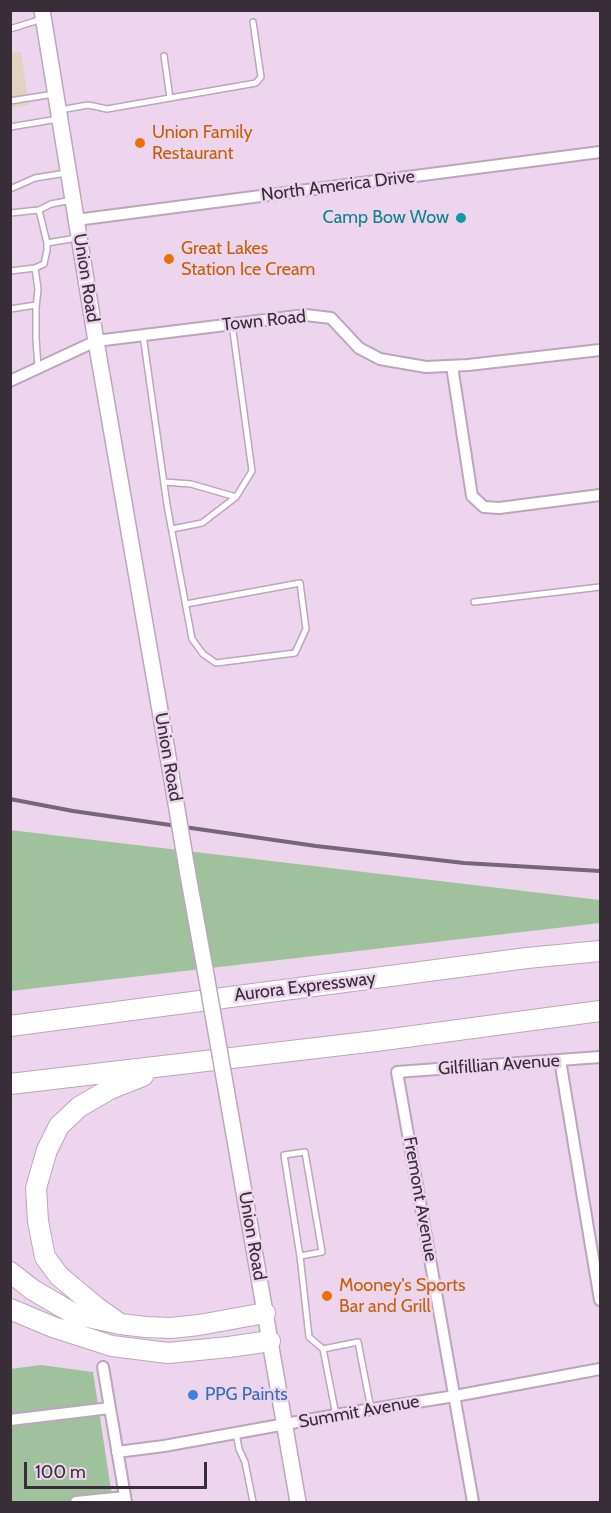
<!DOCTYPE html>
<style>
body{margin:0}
#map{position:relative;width:611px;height:1513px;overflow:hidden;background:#edd6ed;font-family:Cabin,sans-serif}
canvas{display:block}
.frame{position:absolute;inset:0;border:12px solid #372e37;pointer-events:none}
.scale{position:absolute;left:24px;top:1462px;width:183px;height:27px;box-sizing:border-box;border:3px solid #372e37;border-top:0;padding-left:8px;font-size:18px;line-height:21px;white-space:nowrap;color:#372e37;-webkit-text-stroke:4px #edd6ed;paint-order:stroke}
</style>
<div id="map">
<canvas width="611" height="1513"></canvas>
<div class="frame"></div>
<div class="scale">100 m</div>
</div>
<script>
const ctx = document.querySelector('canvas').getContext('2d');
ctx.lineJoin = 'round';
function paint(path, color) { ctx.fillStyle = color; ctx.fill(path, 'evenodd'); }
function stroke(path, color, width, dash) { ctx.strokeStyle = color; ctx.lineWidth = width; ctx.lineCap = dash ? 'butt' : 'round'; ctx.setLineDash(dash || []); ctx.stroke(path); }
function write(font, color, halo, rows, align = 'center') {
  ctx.font = font + ' Cabin,sans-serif'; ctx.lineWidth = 5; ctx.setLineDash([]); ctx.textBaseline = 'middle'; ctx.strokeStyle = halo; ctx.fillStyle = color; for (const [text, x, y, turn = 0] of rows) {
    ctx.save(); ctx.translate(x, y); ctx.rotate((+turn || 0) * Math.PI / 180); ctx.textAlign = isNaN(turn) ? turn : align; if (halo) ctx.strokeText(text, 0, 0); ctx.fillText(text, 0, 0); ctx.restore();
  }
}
const industrial = new Path2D(`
 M21,52L29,105L11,108V53Z`);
const green = new Path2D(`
 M10,830L600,900V923L11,991Z
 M41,1365L93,1372L113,1502H11L10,1369Z`);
const lane = new Path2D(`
 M10,29L42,19
 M164,56L170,98
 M10,101L54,94
 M60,110L88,105L107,109L256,83L261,77L253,22
 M10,127L58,119
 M10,189L35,178L66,173
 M39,210L51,204L72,200
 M10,213L39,210L47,243V250L44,264L35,268L10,271
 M47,243L77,238
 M35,268L38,289L36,308V338L38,368
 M10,309L36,305
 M143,335L167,505L192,639L203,654L216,663L295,653L306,629L300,583L186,604
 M164,482L191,484L236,497L252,471L232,324
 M172,529L202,523L236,497
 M474,602L600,587
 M300,1256L322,1252L305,1152L284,1155L300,1256L309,1337L323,1349
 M336,1415L323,1349L358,1342L371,1409
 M236,1433L239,1449L245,1462L253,1502`);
const street = new Path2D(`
 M76,220L600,152
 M452,366L472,496L484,507L499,508L600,495
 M10,381L96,341L306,315L331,318L359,348L380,359L426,367L468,365L600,350
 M560,1060L600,1300
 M103,1367L126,1502
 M10,1420L110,1408
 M117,1452L164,1446L341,1414L455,1396L600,1369
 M76,1502L125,1497
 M473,1502L397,1072L600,1057`);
const secondary = new Path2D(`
 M42,10L96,341L171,774
 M188,875L205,969
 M228,1100L298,1502`);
const highway = new Path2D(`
 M10,1026L527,958L600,951
 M10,1084L376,1041L600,1011
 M10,1272L33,1290L74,1314L120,1324L146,1327L171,1328L199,1325L265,1313
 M10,1309L53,1327L112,1346L168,1353L229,1347L270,1341
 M120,1324L95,1306L59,1276L45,1257L38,1221L36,1188L47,1150L59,1126L79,1107L110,1089L143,1076`);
const rail = new Path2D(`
 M10,799L73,811L316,846L464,863L600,871`);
const secondaryBridge = new Path2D(`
 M171,774L188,875
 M205,969L228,1100`);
const markers = [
 [140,143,6,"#e8710a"],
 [461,218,6,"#0f9aa8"],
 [169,259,6,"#e8710a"],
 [327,1296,6,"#e8710a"],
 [193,1395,6,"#3f7fe0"]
];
const foodNames = [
 ["Union Family",152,133],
 ["Restaurant",152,154],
 ["Great Lakes",181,249],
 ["Station Ice Cream",181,270],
 ["Mooney's Sports",339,1286],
 ["Bar and Grill",339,1307]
];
const streetNames = [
 ["North America Drive",338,186,-7],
 ["Union Road",86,278,81],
 ["Town Road",264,321,-6],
 ["Union Road",168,757,80],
 ["Aurora Expressway",305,987,-7],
 ["Gilfillian Avenue",499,1065,-4],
 ["Fremont Avenue",420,1199,80],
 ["Union Road",252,1236,80],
 ["Summit Avenue",359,1412,-10]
];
const cultureNames = [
 ["Camp Bow Wow",449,218]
];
const shopNames = [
 ["PPG Paints",205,1395]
];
paint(industrial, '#e1d3c0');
paint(green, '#9fc29d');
stroke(lane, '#bca6bc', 8);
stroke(street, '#bca6bc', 14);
stroke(secondary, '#bca6bc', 18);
stroke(highway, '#bca6bc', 22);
stroke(lane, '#fff', 5);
stroke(street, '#fff', 10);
stroke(secondary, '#fff', 15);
stroke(highway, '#fff', 20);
stroke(rail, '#756775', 4);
stroke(secondaryBridge, '#bca6bc', 18, []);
stroke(secondaryBridge, '#fff', 15);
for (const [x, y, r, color] of markers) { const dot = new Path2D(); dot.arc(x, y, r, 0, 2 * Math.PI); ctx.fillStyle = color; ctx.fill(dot); stroke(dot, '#edd6ed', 2); }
write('18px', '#c56008', '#edd6ed', foodNames, 'left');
write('18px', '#372e37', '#edd6ed', streetNames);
write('18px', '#0d838f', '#edd6ed', cultureNames, 'right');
write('18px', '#366cbe', '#edd6ed', shopNames, 'left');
</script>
